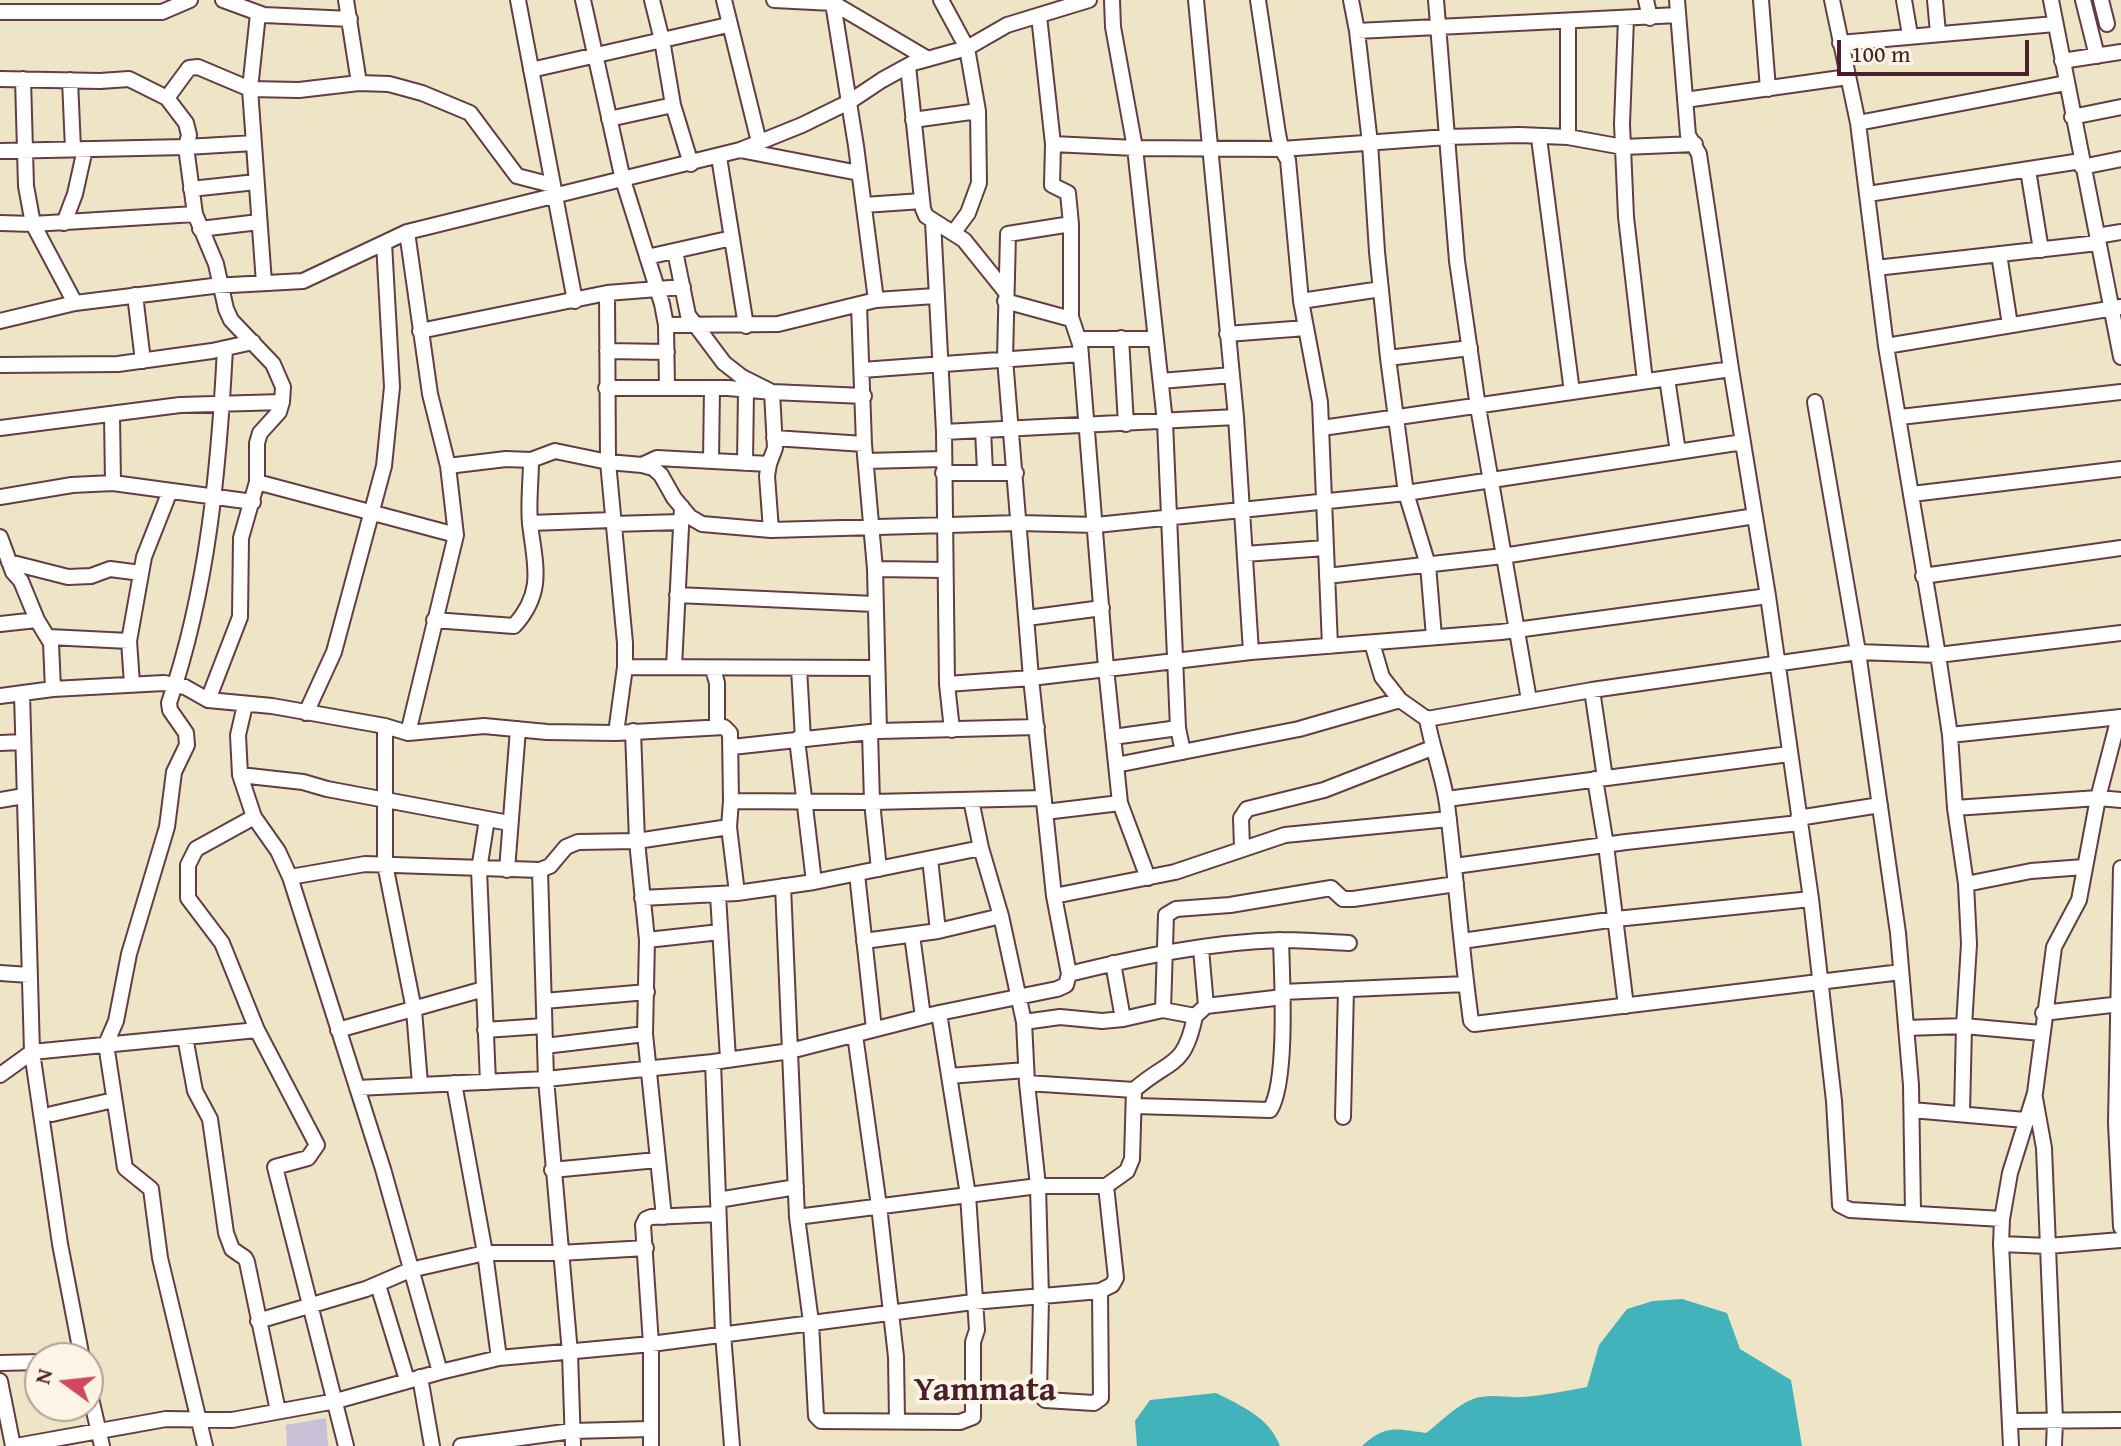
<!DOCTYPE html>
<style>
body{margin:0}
#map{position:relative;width:2121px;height:1446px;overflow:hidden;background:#eee5c6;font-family:"Gentium Book Plus",serif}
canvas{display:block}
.north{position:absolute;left:24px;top:1342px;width:80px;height:80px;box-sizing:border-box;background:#fcf5e5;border:2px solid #b59f9b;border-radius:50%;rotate:285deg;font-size:22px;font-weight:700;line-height:32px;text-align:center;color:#4a1f2b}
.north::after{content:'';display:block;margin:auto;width:28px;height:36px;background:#d1495b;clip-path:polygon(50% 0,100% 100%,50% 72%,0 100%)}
.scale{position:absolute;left:1837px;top:40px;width:192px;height:36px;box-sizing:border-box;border:4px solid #4a1f2b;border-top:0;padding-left:10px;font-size:24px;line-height:28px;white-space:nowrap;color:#4a1f2b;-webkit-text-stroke:6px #fcf5e5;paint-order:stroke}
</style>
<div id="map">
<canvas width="2121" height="1446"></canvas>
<div class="north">N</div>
<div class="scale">100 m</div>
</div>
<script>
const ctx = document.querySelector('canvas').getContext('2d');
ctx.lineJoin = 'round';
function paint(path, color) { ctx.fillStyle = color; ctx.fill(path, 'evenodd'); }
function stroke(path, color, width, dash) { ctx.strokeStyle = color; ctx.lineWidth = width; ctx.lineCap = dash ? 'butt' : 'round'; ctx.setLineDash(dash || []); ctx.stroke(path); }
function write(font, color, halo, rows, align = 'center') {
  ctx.font = font + ' "Gentium Book Plus",serif'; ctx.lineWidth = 8; ctx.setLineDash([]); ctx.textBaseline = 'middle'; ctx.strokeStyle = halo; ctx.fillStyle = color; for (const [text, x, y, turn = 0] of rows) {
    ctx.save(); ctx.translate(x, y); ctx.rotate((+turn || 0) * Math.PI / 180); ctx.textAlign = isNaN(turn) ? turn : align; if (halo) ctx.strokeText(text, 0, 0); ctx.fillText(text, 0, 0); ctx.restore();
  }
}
const industrial = new Path2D(`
 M326,1418L328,1446H287L286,1425Z`);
const water = new Path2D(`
 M1682,1299L1727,1313L1740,1349L1791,1380L1802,1446H1362C1386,1424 1396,1429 1426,1433C1441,1422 1455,1406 1473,1399C1490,1393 1506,1398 1524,1397C1545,1395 1566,1391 1587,1387L1599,1345L1627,1309L1653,1301Z
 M1216,1393C1243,1407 1269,1417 1280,1446H1137L1135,1421L1150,1400Z`);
const street = new Path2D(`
 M223,0L264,15L350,19
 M346,0L359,83
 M518,0L575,301
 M583,0L623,180L662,304L666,325L667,388
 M652,0L662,40L673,105L691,164
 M724,0L759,142
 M774,0L833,3L928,59
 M941,0L967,48L978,111L979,183L968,213L954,232
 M1112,0L1113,27L1135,148L1165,422L1178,728L1183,752
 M1196,0L1236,417L1251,652
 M1258,0L1278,134L1281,148L1288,160L1301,301L1320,402L1330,646
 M1351,0L1357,31L1370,143L1377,252L1388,358L1406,493L1428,565L1434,637
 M1436,0L1457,261L1478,407L1529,700
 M1646,0L1650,18
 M1677,0L1688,135L1699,154L1731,369L1768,596
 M1761,0L1768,89
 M1832,0L1858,123L1886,346
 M1904,0L1910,35
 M1935,0L1938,33
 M2051,0L2121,357
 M2083,0L2097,56
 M2101,0L2107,24
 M833,3L856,146L876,300
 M0,12H162L190,0
 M258,14L250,89L264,283
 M1039,16L1053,144L1052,185L1068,193L1071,224V317L1080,344L1106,668L1120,803L1148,878
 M1626,18L1622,124L1626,217L1645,381
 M1568,21V137
 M1357,31L1678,15
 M1840,43L2055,24
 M2062,61L2121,52
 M908,66L923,209L926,216L964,240L1005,291
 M531,70L728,25
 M0,79L100,81L129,79L167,98L186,123L189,135L186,147L195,214L216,264L226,309L231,320L273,364L283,387L282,402L279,412L260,433L257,443V482L241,538L240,617L208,700
 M23,79L26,186L33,224L75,303
 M70,80L73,149
 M167,98L189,68L198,67L250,89L299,90L359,83L389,84L422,93L470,113L517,176L552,185
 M1685,100L1848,77
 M2072,117L2121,107
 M609,119L673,105
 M913,120L978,111
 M1858,123L2066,83
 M1539,138L1572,392
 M1053,144L1135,148L1282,149L1447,137L1519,135L1568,137L1623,147L1695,144
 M740,150L859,173
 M0,151L186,147L254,143
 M719,157L746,326
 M2082,167L2121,159
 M2028,170L2041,250
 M191,189L256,182
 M1868,194L2081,161
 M864,205L922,201
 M933,221L944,432L947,684
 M0,223L33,224L195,214
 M64,223L75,194L85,149
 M200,229L259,222
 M407,232L430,394L448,466L456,535L408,733
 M2097,236L2121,232
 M675,251L688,315L724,363L742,377L772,392L864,396
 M1999,254L2010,325
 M647,257L732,238
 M1876,268L2098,243
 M607,293L608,462L625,643V667L616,733
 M135,295L143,361
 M1005,301L1071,319V317
 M1301,301L1381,289
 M859,305L864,444L875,569L879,731
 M0,321L75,303L213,286L303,281L407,232L740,150L802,125L849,102L882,80L913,63L967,48L1007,25L1089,0
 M666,325L778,324L876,300L935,296
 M420,331L607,293L683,287
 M1227,334L1306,328
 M1121,338L1126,424
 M1079,339H1154
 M607,351L667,352
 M1388,358L1470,348
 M0,365L118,364L212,351L253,342
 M862,370L1081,354
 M1667,378L1678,452
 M1161,381L1232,375
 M606,388H728L772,392L775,448L769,464L767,476L771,530
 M1815,402L1858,652L1898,933L1911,1085L1913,1213
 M112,415L113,483
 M1900,417L2121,392
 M0,428L180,405L282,402
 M1322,428L1731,369
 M983,430L985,471
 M944,432L1236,417
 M774,438L864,444
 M711,461L712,388
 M866,461L943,459
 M745,463L746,390
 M642,465L657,458L769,464
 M448,466L506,459L531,460L555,451L608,462L642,465L653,468L661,475L674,498L690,517L702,524L771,530L1019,523L1096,525L1406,493L1743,442
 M943,473H1016
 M257,482L456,535
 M1912,494L2121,469
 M0,497L72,485L113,483L253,502
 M530,523L612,520
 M613,524L681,522
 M0,537L13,572L21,581L37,620L51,643L53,689
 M1245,554L1325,548
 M9,562L68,577L91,576L110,569L141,573
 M875,569L945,570
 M1327,576L1503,556L1755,516
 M1923,576L2121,548
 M677,595L874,604
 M1027,618L1102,608
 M434,620L514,626C545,592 535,565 530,524C528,503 531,481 531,460
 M0,624L37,620
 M49,637L129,641
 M1372,643L1382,677L1400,700L1427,719L1592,690L1858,652L1938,655L2121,633
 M625,667L877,668
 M674,667L682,507
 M799,668L803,739
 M713,669L717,683V727
 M132,684L129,641L144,557L170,491
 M1592,690L1605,778
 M22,693L32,1052L60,1244L82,1358
 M0,696L53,689L164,683L185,687L208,700L272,706L385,726L408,733L484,726L547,732L616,733L724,727L730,733L731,801L729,827L737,893
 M245,705L238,735L240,775L254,817L278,851L290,877L383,1169L440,1372
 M306,713L334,652L384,466L392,387L384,243
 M2119,717L2098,798L2079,900L2054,947L2035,1093L2010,1173L2002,1219L2001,1244L2048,1246L2121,1240
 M1427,719C1432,748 1443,775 1447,804C1456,876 1461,949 1471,1021L1474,1024L1901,972
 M385,726V864L414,1010L420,1084
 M952,730L947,684L1031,678L1251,652L1501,632L1768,596L1811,899L1834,1101L1840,1205L1850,1210L2002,1219
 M633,731L637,841L647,940L645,1034L664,1217
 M870,732L872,802L879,869
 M1950,735L2121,717
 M1113,737L1178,728
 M797,739L814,882
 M0,743L23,742
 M732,747L879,731L1037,727
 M1116,765L1299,729L1400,700
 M240,775L303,782L327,789L509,823
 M1595,779L1606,845L1626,1006
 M1447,799L1789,754
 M0,800L24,796
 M971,800L981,848L1001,916L1024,1022L1027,1083L1038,1186L1041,1297L1039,1393L1045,1400L1094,1403L1101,1398L1100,1291
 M731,801L872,802L1044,798
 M1955,808L1950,735L1938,655L1886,346L2121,307
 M1045,812L1120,803
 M254,817L196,849L188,865V898L222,943L257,1030L317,1145L308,1158L275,1167L346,1446
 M1798,818L1880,805
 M487,819L479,870L488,1082
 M1242,848L1241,818L1247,809L1324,790L1432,748
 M930,859L938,931
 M1455,866L1626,842L1799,823
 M2084,867L2031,871L1966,884L1955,808L2098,798L2121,800
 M2121,868L2116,1123L2121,1227
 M507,870L518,729
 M540,870L546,1079L570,1353L573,1446
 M857,874L874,1029
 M290,877L365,864L540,870L550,866L566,847L578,842L637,841L729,827
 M1966,884L1969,944L1964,1026L2041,1033
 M783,886L797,1217L811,1322L816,1416L821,1421L960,1422L973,1417V1342L977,1330L968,1195L939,1013
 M718,895L728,1059
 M1054,896L1175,872L1285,835L1449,819
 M642,898L737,893L814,882L981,848
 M912,935L923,1017
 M647,940L720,932
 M864,941L938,931L1001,916
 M1462,941L1616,919L1811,899
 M1201,949L1206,1006
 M1113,963L1123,1019
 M0,973L29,975
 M1069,974C1138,957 1210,942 1281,940C1304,940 1327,942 1349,943
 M1282,992L1466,984
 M544,1001L647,992
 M1163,1010L1166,915L1176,909L1230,905L1331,888L1343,899H1353L1456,884
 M2043,1013L2121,1004
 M1024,1022L1060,1017L1102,1021L1123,1019L1163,1010L1195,1016L1206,1006L1283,997
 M1906,1028L1964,1026L1962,1114
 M338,1030L484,989
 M485,1030L544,1026
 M855,1035L879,1206L896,1357L897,1420
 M185,1037L195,1091L210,1119L226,1233L232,1249L245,1258L247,1262L278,1411
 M545,1046L645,1034
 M713,1062L723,1334L732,1446
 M0,1075L32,1052L257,1030
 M949,1076L1026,1070
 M454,1083L485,1253L499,1358
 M1027,1083L1134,1090C1170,1058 1184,1070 1195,1016
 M357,1088L546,1079L713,1062L790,1051L939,1013L1057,989L1066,985L1069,974L1054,896L1031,678L1005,359L1008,234L1071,224
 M2035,1098L2044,1148L2055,1420L2054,1446
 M1135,1106L1270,1110C1288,1082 1282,977 1281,940
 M1912,1110L2025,1120
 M52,1114L114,1100
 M1343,1117L1346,989
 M552,1170L657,1160
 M718,1200L796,1187
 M797,1217L1038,1186H1106L1127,1171L1132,1159L1134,1090
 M2001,1244L2011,1446
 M378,1285L407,1380
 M258,1321L366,1289L410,1270L485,1253H560L646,1248
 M0,1363L40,1362
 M420,1377L432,1446
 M0,1381L13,1446
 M88,1385L102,1446
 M2010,1421L2121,1420
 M16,1446L166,1419L232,1420L336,1401L440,1372L499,1358L651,1344L973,1302L1100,1291L1112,1285L1116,1278L1106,1186
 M205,1446L160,1258L151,1189L125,1168L106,1044L116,1021L129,954L167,827L174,772L187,745L186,733L170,710L169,703C208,589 219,468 225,348
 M461,1446L572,1431L650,1429
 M651,1446V1344L643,1225L646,1219L651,1217L718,1214`);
const districtNames = [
 ["Yammata",985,1391]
];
paint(industrial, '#c9bfd7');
paint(water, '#42b2bb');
stroke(street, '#633d42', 18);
stroke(street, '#fff', 14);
write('bold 34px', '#4a1f2b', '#fcf5e5', districtNames);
</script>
